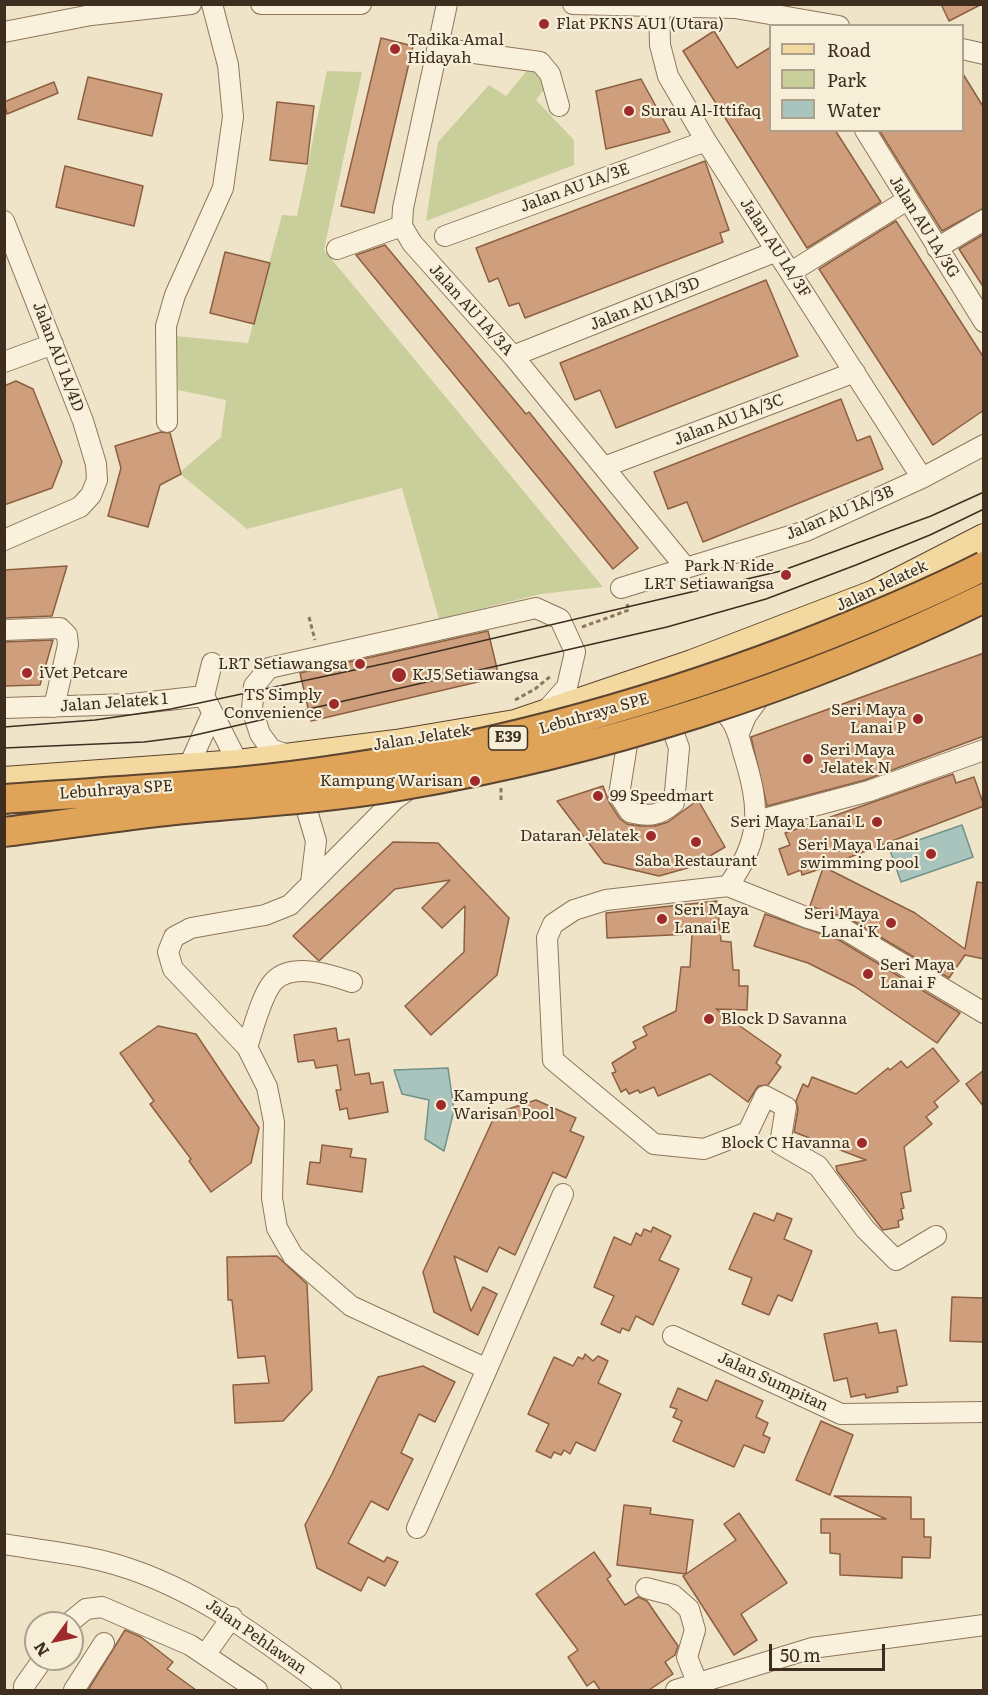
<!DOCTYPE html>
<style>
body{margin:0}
#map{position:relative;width:988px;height:1695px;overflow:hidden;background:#f0e4c8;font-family:Literata,serif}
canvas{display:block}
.frame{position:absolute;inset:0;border:6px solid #3d2e20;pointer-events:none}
.legend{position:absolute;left:769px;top:24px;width:195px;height:108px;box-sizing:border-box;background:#f7eed8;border:2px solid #ada18e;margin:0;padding:8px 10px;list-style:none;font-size:18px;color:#3d2e20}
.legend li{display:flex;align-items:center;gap:12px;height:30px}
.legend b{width:30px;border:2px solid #ada18e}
.north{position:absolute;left:24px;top:1611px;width:60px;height:60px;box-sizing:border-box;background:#f7eed8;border:2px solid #ada18e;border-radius:50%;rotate:237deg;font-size:16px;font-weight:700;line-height:24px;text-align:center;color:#3d2e20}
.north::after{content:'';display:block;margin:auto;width:21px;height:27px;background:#9e2a2b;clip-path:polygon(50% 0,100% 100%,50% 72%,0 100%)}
.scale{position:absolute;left:769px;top:1644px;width:116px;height:27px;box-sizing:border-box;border:3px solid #3d2e20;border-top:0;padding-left:8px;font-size:18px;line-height:21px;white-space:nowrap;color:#3d2e20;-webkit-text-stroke:4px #f7eed8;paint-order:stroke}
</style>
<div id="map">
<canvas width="988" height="1695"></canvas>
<div class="frame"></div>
<ul class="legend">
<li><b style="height:8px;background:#f3d9a0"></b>Road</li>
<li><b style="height:16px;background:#c9cf9b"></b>Park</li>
<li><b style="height:16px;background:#a9c4bc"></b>Water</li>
</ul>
<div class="north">N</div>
<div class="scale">50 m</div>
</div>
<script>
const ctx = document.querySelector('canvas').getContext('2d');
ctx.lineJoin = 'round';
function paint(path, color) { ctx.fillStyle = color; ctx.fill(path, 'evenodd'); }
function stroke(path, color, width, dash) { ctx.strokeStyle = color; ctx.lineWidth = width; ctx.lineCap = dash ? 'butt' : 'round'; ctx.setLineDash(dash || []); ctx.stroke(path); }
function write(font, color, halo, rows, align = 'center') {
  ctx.font = font + ' Literata,serif'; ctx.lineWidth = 4.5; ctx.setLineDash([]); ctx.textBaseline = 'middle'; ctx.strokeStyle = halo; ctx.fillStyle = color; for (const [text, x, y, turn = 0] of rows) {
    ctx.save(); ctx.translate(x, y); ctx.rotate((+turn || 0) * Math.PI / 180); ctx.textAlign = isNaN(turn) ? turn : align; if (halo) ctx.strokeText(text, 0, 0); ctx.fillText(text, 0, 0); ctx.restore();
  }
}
const green = new Path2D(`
 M529,68L548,84L536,100L574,140V165L426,221L438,142L489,85L506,96Z
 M327,71L362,72L324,250L603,587L541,594L439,619L402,488L247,529L179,473L221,437L226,400L178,390L175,336L248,343L282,215L297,216Z`);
const water = new Path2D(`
 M962,825L973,857L901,882L890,850Z
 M448,1068L454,1110L444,1151L425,1139L429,1100L402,1094L394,1070Z`);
const building = new Path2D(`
 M941,4H982L949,21Z
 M714,31L737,68L771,47V130H835L881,202L807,248L683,51Z
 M381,38L413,46L374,213L341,206Z
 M963,74L984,108V208L942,231L879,130H963Z
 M88,77L162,94L152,136L78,119Z
 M641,79L670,132L606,149L596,91Z
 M54,82L58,93L7,114L4,102Z
 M277,102L314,106L307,164L270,160Z
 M705,161L729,230L720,233L723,242L525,318L519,303L509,306L498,278L489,282L476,248Z
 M65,166L143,186L134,226L56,207Z
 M896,221L984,358V410L933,445L819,269Z
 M984,234V288L959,249Z
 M385,245L526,414L529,412L638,548L613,569L356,255Z
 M225,252L270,263L254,324L210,313Z
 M766,280L798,356L616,428L600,390L575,400L560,363Z
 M16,381L33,389L62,462L52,488L4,505V386Z
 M841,399L857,441L870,436L883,469L703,542L687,502L668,509L654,472Z
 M161,432L170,433L181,474L160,485L148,527L108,516L121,468L115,446Z
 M67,566L52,616L4,618V570Z
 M488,631L499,677L311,721L300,673Z
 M53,640L40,685L4,686V642Z
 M984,653V736L865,780L767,806L751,737Z
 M953,774L956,783L974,777L984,806L824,867L915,913L965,949L977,882L984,883V959L965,955L949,978L850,919L810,906L823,868L802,875L801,870L788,875L779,849L790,845L785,833Z
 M603,786L609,802L620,819L627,824L641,826H655L668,822L698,800L725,847L691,867L659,876L604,863L557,801Z
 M393,842L438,843L509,918L497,975L431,1035L405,1006L464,952L465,906L442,928L422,908L450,880L395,889L319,961L293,936Z
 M717,901L721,941L731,942L733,970H739V986H748L747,1010L716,1009L781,1055L776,1063L781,1067L768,1085L758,1086L748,1102L710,1074L658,1096L654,1087L640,1093L638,1090L629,1094L626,1089L621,1092L612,1073L616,1072L612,1063L636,1048L633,1042L647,1035L643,1027L676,1011L681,967H690L692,934L607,938L606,913Z
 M765,914L839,940L960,1013L937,1043L854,986L808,963L754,946Z
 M158,1026L196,1034L259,1128L251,1163L211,1192L189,1161L191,1159L150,1104L154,1101L120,1053Z
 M336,1028L338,1041L349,1039L355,1075L369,1073L371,1084L383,1082L388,1112L349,1119L347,1108L340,1110L336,1090H341L337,1065L316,1068L314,1060L298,1062L294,1035Z
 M933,1048L959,1081L934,1102L938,1107L926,1117L932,1124L904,1147L911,1191L901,1193L904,1208L901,1209L903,1219L898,1221L899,1227L883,1230L837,1171L836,1166L866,1160L794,1132L798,1109L796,1101L803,1084L808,1087L812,1077L856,1094L888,1068L890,1070L901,1061L907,1068Z
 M984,1070V1107L966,1084Z
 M536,1100L576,1118L570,1131L584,1137L566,1178L553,1172L515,1255L499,1247L487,1272L454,1256L471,1311L483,1287L497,1294L478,1335L434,1312L423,1272L496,1113Z
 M322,1145L352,1149L350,1157L366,1159L362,1192L307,1184L310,1162L320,1163Z
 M754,1213L774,1221L777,1213L792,1219L784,1239L812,1251L792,1301L778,1295L769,1315L742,1304L752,1278L729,1269Z
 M653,1227L671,1236L659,1260L679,1269L653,1325L636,1316L629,1331L622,1328L620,1333L601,1324L614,1296L594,1287L614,1237L631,1245L636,1233L641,1236L644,1229L651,1232Z
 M277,1256L307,1284L312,1390L283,1421L235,1423L233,1385L269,1383L265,1356L238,1358L232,1300H228L227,1257Z
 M952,1297L984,1298V1342L950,1341Z
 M877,1323L879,1333L896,1330L907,1385L897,1387L898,1392L866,1398L865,1394L851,1397L847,1378L834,1381L824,1334Z
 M585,1354L593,1361L598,1356L608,1361L598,1383L621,1394L595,1451L576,1442L570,1454L564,1450L561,1455L554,1452L551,1458L536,1451L549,1424L528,1414L554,1357L573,1366L578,1357L583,1359Z
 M423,1366L455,1382L435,1422L419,1414L401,1453L413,1459L388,1510L371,1501L348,1543L384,1562L387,1557L398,1562L385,1586L368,1577L361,1591L317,1568L305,1525L332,1474L378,1377Z
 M716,1380L763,1401L756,1417L768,1423L763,1435L770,1438L764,1453L744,1445L734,1467L673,1441L682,1421L673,1417L677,1409L670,1407L678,1388L707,1401Z
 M821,1421L853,1435L830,1495L796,1480Z
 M834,1496L911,1497V1519H924V1537H931L930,1558L902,1557V1578L840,1575V1554L830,1553V1533H821V1519H886Z
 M624,1505L651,1508L650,1514L693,1520L686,1574L617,1565Z
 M739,1513L787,1583L741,1614L757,1640L734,1655L683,1576L736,1540L724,1524Z
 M594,1552L611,1576L607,1579L625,1605L638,1597L647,1601L678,1646L675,1655L665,1662L673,1674L649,1690H600L594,1681L587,1686L568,1657L578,1650L536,1594Z
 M125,1630L141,1637L173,1662L167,1669L196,1690H88Z`);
const path = new Path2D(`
 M309,617L315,640
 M582,627L629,610L627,604
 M515,700L535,689L552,675
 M501,800V787`);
const minor = new Path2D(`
 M261,4H361
 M447,4L403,208L402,226L412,243L513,356L686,568
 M573,4L735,8L839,26
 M659,4L660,45L668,76L706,141L922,478
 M4,32L91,15L191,4
 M438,48L540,62L550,74L559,106
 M962,49L984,54
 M865,130L984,322
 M4,221L83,421L96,464L97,480L91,495L80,507L4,540
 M445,236L706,141
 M937,248L984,220
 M337,249L402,226
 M791,272L907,200
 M513,356L777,251
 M4,362L53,344
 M167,422L166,326L175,295L223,188L233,117L228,65L212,4
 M604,467L855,372
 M621,588L806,531L922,478L984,445
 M4,630L60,628L67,635L68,645L54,707
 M204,696L212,663
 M715,706C734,716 738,733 743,752C760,807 763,838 728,886
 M4,708L132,704L204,696L238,763
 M629,732L619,795L630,812C649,817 659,816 674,803L679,748L670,722
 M739,733L746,716L765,690
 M290,756L271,749L260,734L252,709L254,686L269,668L536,608L560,619L575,652L567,687L544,713
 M188,768L212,714
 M413,786L394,800L290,905L265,915L191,928L174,937L168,952L173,969L247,1047L267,1087L274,1122L272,1198L277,1228L293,1256L351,1306L487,1369L563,1194
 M305,804L316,841L311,883
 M757,821L869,791L984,750
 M247,1047C253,1030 262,993 274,981C293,962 331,975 352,982
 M936,1236L896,1260L865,1229L818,1166L780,1144L786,1107L765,1096L748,1132L704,1149L654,1144L553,1060L547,938L553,924L574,910L606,900L728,886L808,918L844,929L984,1013
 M673,1336L841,1414L984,1412
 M417,1528L487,1369
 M4,1544C37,1550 71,1553 103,1561C191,1583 260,1638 331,1690
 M646,1588L673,1595L689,1609L695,1630L687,1657L697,1682
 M69,1623L86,1609L102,1607L190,1645L257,1690
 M205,1655L232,1617
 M24,1690V1686L43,1659
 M74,1690L104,1643
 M676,1690L812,1648L984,1625`);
const major = new Path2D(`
 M4,780L238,763L396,743L515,723L692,663L875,593L984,537`);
const tram = new Path2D(`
 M4,727L95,720L171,709L392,662L781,571L931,516L984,492
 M4,748L144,742L191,736L667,627L766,599L856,565L930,535L984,509`);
const highwayBridge = new Path2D(`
 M4,799C109,791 215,787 320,772C482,750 639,707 792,649C857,624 921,598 984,566
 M4,832C58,825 112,817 166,811C244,803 322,799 399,786C600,752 800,688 984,598`);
const markers = [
 [544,24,6,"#9e2a2b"],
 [395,49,6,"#9e2a2b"],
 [629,111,6,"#9e2a2b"],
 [786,575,6,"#9e2a2b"],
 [360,664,6,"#9e2a2b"],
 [27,673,6,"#9e2a2b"],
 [399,675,8,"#9e2a2b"],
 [334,704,6,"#9e2a2b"],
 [918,719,6,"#9e2a2b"],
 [808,759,6,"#9e2a2b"],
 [475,781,6,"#9e2a2b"],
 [598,796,6,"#9e2a2b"],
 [877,822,6,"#9e2a2b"],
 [651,836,6,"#9e2a2b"],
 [696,842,6,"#9e2a2b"],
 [931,854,6,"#9e2a2b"],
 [662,919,6,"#9e2a2b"],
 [891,923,6,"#9e2a2b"],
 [868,974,6,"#9e2a2b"],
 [709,1019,6,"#9e2a2b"],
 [441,1105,6,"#9e2a2b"],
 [862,1143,6,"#9e2a2b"]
];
const shields = [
 [508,738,39]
];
const shieldNames = [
 ["E39",508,738]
];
const poiNames = [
 ["Flat PKNS AU1 (Utara)",556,24],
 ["Tadika Amal",407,40],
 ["Hidayah",407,58],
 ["Surau Al-Ittifaq",641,111],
 ["Park N Ride",774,566,"right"],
 ["LRT Setiawangsa",774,584,"right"],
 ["LRT Setiawangsa",348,664,"right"],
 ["iVet Petcare",39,673],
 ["KJ5 Setiawangsa",412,675],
 ["TS Simply",322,695,"right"],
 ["Convenience",322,713,"right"],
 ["Seri Maya",906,710,"right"],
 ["Lanai P",906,728,"right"],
 ["Seri Maya",820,750],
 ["Jelatek N",820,768],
 ["Kampung Warisan",463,781,"right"],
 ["99 Speedmart",610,796],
 ["Seri Maya Lanai L",865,822,"right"],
 ["Dataran Jelatek",639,836,"right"],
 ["Seri Maya Lanai",919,845,"right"],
 ["swimming pool",919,863,"right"],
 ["Saba Restaurant",696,861,"center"],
 ["Seri Maya",674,910],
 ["Lanai E",674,928],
 ["Seri Maya",879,914,"right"],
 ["Lanai K",879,932,"right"],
 ["Seri Maya",880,965],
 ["Lanai F",880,983],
 ["Block D Savanna",721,1019],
 ["Kampung",453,1096],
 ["Warisan Pool",453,1114],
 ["Block C Havanna",850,1143,"right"]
];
const streetNames = [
 ["Jalan AU 1A/3E",575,188,-20],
 ["Jalan AU 1A/3G",924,227,58],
 ["Jalan AU 1A/3F",775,248,57],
 ["Jalan AU 1A/3D",645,304,-22],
 ["Jalan AU 1A/3A",471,310,48],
 ["Jalan AU 1A/4D",58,357,69],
 ["Jalan AU 1A/3C",729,420,-21],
 ["Jalan AU 1A/3B",840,513,-23],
 ["Jalan Jelatek",882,586,-25],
 ["Jalan Jelatek 1",114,703,-4],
 ["Lebuhraya SPE",594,714,-16],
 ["Jalan Jelatek",422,738,-9],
 ["Lebuhraya SPE",116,790,-4],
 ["Jalan Sumpitan",773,1382,25],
 ["Jalan Pehlawan",256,1637,35]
];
paint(green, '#c9cf9b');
paint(water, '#a9c4bc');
stroke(water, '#6f938a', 1.5);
paint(building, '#cf9f7d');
stroke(building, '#8d5f41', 1.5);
stroke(minor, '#8d765c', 22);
stroke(major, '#5b4430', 28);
stroke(path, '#8d765c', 3, [4.5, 3]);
stroke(minor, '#faf1dc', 20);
stroke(major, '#f3d9a0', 26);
stroke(tram, '#3d2e20', 1.5);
stroke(highwayBridge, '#5b4430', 32, []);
stroke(highwayBridge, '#e0a458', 28);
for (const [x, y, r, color] of markers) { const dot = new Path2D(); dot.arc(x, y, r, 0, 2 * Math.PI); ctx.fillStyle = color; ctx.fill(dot); stroke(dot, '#f7eed8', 2); }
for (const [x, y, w] of shields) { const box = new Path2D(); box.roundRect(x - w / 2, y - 12, w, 24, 4.5); ctx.fillStyle = '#f7eed8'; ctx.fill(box); stroke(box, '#3d2e20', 1.5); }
write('bold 15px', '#3d2e20', null, shieldNames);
write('16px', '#3d2e20', '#f7eed8', poiNames, 'left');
write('16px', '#3d2e20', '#f7eed8', streetNames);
</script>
